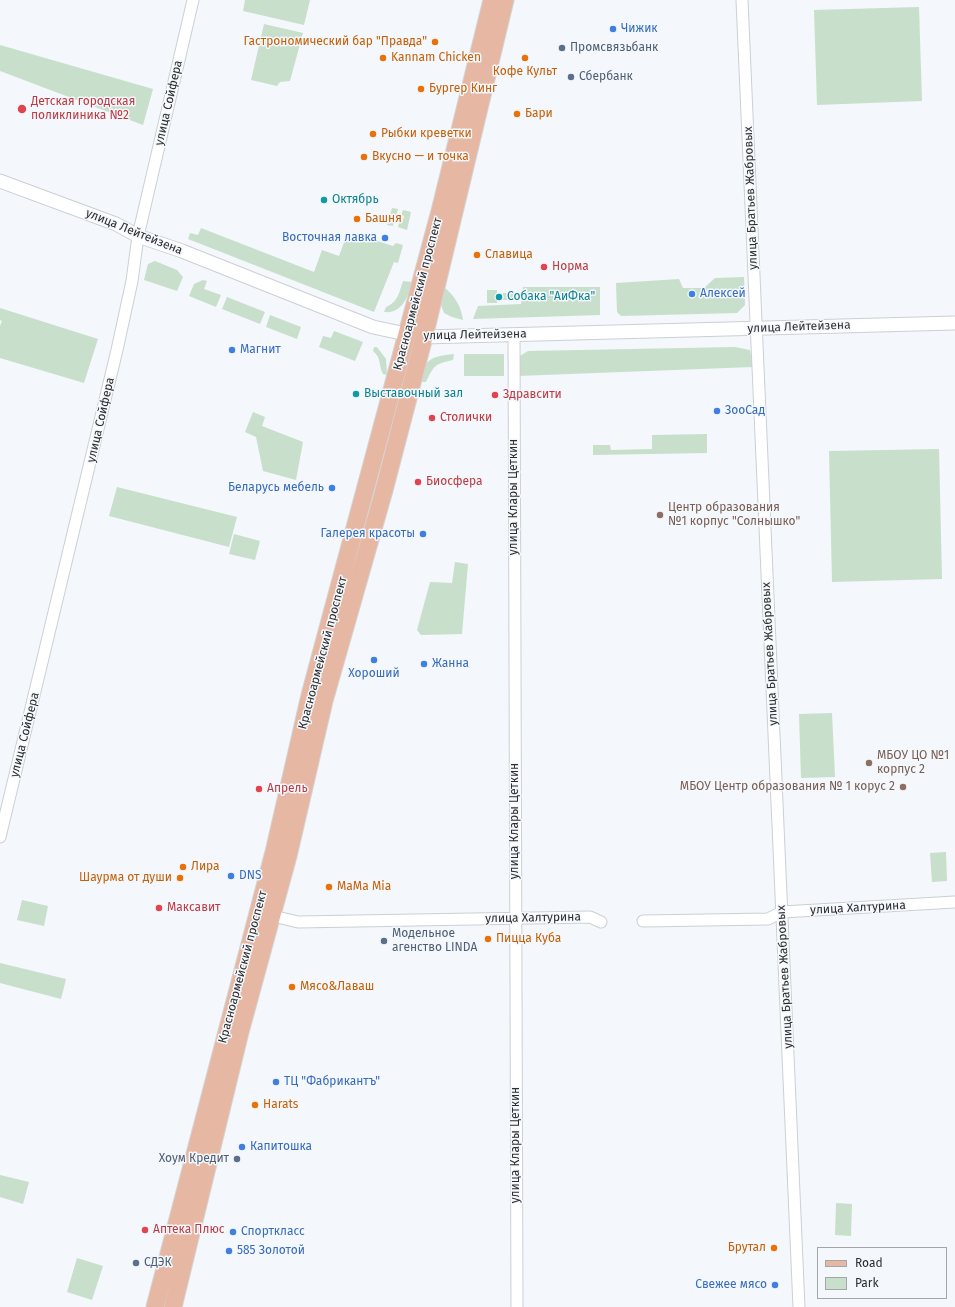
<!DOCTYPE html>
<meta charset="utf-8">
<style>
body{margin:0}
#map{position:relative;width:955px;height:1307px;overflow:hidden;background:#f4f7fb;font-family:"Fira Sans",sans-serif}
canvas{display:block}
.legend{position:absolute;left:817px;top:1247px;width:130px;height:52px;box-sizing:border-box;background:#f4f7fb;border:1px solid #a4a6a9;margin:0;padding:5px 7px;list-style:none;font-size:12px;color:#2c2d2e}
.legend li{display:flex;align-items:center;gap:8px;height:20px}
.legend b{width:20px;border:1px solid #a4a6a9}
</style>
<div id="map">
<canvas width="955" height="1307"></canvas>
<ul class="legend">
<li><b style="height:5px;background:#e6b8a4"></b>Road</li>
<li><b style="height:11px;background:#c8dfcc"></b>Park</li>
</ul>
</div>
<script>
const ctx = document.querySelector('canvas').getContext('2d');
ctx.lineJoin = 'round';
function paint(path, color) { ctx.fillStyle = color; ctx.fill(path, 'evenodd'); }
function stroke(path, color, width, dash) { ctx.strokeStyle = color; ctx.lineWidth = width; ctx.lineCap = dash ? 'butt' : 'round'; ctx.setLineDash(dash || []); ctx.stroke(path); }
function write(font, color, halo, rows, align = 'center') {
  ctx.font = font + ' "Fira Sans",sans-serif'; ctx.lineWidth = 3; ctx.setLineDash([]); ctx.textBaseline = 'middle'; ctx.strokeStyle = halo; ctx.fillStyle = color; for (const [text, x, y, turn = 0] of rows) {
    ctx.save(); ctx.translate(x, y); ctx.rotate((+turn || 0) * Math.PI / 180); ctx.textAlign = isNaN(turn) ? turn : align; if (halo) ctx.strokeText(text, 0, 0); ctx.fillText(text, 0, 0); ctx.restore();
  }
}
const green = new Path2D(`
 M245,0H310L304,25L243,11Z
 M919,7L922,101L817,105L814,10Z
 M264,24L303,33L290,81L280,82L277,86L251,80Z
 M0,45L153,89L143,125L0,71Z
 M392,208L398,209L393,226L387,225Z
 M403,210L411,212L407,230L398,227L399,223H402L404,216L401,215Z
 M201,228L314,272L322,250L339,256L346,237L362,241L368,238L393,246L396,243L403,245L398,263L394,262L374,312L188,239L190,233L198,235Z
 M155,261L177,270L183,277L177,291L144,280L148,264Z
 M744,277L745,305L737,313L621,316L617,312L616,283L679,279L683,288H704L715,278Z
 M203,280L207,281L204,289L221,295L216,307L189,296L194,284Z
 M403,281L412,282C408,297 402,314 384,312L386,307C398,302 399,293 403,281Z
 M444,287C455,296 461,306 463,320L452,317L444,313L441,305Z
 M523,287H600V315L473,319L478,306L521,304Z
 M487,290H497V303H487Z
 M503,293H517V300H503Z
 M227,297L265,312L260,324L222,309Z
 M0,308L98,339L84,383L0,358V326L2,321L0,320Z
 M270,315L301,327L297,339L266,327Z
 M334,331L363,342L355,361L319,347L323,336L331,338Z
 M374,347H377L386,359L387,375L383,374C378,365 382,358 373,351Z
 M735,347L750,350L753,367L517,376V366L520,356L528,351Z
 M454,354L453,360C435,364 434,365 426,382H418C425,360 430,356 454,354Z
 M464,354H504V376H464Z
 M253,412L265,417L262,426L303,442L296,480L263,471L256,437L245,432Z
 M707,434V453L593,455V445H610L611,450L652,449V435Z
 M939,449L942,579L832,582L829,451Z
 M117,487L237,517L229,547L109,516Z
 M234,534L260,541L255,560L229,554Z
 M455,562L468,564L462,634L421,635L417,630L430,582L452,583Z
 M832,713L835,777L801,778L799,714Z
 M946,852L947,881L932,882L930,853Z
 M22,900L48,906L44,926L17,920Z
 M0,963L66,979L61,999L0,983Z
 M0,1175L29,1182L23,1204L0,1197Z
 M836,1203L852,1204L851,1236L835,1235Z
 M77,1258L103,1266L92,1300L67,1292Z`);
const minor = new Path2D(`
 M742,0L799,1307
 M514,335L517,1307
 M0,837L117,350L132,281L138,236L193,0
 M273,916L298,922L590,917L601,922
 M643,921L768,919L782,912L955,902`);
const tertiary = new Path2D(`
 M0,181L116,224L138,236L182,251L373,327L406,334
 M424,337L955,323`);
const primary = new Path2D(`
 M155,1307L274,852L310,695L440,211L492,0
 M173,1307L240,1032L288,856L324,701L383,494L424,337L505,0`);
const markers = [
 [613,29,4,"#3f7fe0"],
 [435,42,4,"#e8710a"],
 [562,48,4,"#5c6f8a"],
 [383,58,4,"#e8710a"],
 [525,58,4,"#e8710a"],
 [571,77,4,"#5c6f8a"],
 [421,89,4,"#e8710a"],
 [22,109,5,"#e0444e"],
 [517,114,4,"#e8710a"],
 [373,134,4,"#e8710a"],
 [364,157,4,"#e8710a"],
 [324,200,4,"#0f9aa8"],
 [357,219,4,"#e8710a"],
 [385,238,4,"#3f7fe0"],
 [477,255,4,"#e8710a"],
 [544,267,4,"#e0444e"],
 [692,294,4,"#3f7fe0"],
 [499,297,4,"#0f9aa8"],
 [232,350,4,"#3f7fe0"],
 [356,394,4,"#0f9aa8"],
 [495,395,4,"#e0444e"],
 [717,411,4,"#3f7fe0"],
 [432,418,4,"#e0444e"],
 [418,482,4,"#e0444e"],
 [332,488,4,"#3f7fe0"],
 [660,515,4,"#8d6e63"],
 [423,534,4,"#3f7fe0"],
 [374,660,4,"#3f7fe0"],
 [424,664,4,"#3f7fe0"],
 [869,763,4,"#8d6e63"],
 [903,787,4,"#8d6e63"],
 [259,789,4,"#e0444e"],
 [183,867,4,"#e8710a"],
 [231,876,4,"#3f7fe0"],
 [180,878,4,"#e8710a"],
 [329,887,4,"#e8710a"],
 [159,908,4,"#e0444e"],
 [488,939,4,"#e8710a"],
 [384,941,4,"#5c6f8a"],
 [292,987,4,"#e8710a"],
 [276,1082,4,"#3f7fe0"],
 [255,1105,4,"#e8710a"],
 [242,1147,4,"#3f7fe0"],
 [237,1159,4,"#5c6f8a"],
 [145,1230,4,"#e0444e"],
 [233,1232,4,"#3f7fe0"],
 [774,1248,4,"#e8710a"],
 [229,1251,4,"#3f7fe0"],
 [136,1263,4,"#5c6f8a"],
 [775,1285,4,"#3f7fe0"]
];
const shopNames = [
 ["Чижик",621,29],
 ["Восточная лавка",377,238,"right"],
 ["Алексей",700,294],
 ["Магнит",240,350],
 ["ЗооСад",725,411],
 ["Беларусь мебель",324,488,"right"],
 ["Галерея красоты",415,534,"right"],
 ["Жанна",432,664],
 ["Хороший",374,674,"center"],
 ["DNS",239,876],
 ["ТЦ \"Фабрикантъ\"",284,1082],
 ["Капитошка",250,1147],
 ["Спорткласс",241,1232],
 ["585 Золотой",237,1251],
 ["Свежее мясо",767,1285,"right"]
];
const foodNames = [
 ["Гастрономический бар \"Правда\"",427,42,"right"],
 ["Kannam Chicken",391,58],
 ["Кофе Культ",525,72,"center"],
 ["Бургер Кинг",429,89],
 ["Бари",525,114],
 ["Рыбки креветки",381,134],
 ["Вкусно — и точка",372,157],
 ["Башня",365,219],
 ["Славица",485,255],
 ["Лира",191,867],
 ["Шаурма от души",172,878,"right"],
 ["MaMa Mia",337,887],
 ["Пицца Куба",496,939],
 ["Мясо&Лаваш",300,987],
 ["Harats",263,1105],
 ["Брутал",766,1248,"right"]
];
const serviceNames = [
 ["Промсвязьбанк",570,48],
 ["Сбербанк",579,77],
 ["Модельное",392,934],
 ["агенство LINDA",392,948],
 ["Хоум Кредит",229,1159,"right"],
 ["СДЭК",144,1263]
];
const healthNames = [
 ["Детская городская",31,102],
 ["поликлиника №2",31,116],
 ["Норма",552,267],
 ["Здравсити",503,395],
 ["Столички",440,418],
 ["Биосфера",426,482],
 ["Апрель",267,789],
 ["Максавит",167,908],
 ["Аптека Плюс",153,1230]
];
const streetNames = [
 ["улица Сойфера",169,103,-77],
 ["улица Братьев Жабровых",751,198,-92],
 ["улица Лейтейзена",134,232,22],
 ["Красноармейский проспект",418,294,-75],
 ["улица Лейтейзена",799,327,-2],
 ["улица Лейтейзена",475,335,-1],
 ["улица Сойфера",101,420,-77],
 ["улица Клары Цеткин",514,497,-90],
 ["Красноармейский проспект",323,653,-75],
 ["улица Братьев Жабровых",770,654,-93],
 ["улица Сойфера",25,735,-76],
 ["улица Клары Цеткин",515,821,-90],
 ["улица Халтурина",858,908,-3],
 ["улица Халтурина",533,918,-1],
 ["Красноармейский проспект",243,967,-75],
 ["улица Братьев Жабровых",785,977,-93],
 ["улица Клары Цеткин",516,1145,-90]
];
const cultureNames = [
 ["Октябрь",332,200],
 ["Собака \"АиФка\"",507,297],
 ["Выставочный зал",364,394]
];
const educationNames = [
 ["Центр образования",668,508],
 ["№1 корпус \"Солнышко\"",668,522],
 ["МБОУ ЦО №1",877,756],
 ["корпус 2",877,770],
 ["МБОУ Центр образования № 1 корус 2",895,787,"right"]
];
paint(green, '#c8dfcc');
stroke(minor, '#cccfd3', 13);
stroke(tertiary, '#cccfd3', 15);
stroke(primary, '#d5d5d5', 19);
stroke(minor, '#fff', 11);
stroke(tertiary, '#fff', 13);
stroke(primary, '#e6b8a4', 17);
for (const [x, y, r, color] of markers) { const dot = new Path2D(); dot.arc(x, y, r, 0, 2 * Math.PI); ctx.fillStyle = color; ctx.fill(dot); stroke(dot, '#f4f7fb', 1.5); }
write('12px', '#366cbe', '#f4f7fb', shopNames, 'left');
write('12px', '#c56008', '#f4f7fb', foodNames, 'left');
write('12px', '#4e5e75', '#f4f7fb', serviceNames, 'left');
write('12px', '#be3a42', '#f4f7fb', healthNames, 'left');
write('12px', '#2c2d2e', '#f4f7fb', streetNames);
write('12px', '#0d838f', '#f4f7fb', cultureNames, 'left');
write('12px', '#785e54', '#f4f7fb', educationNames, 'left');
</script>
